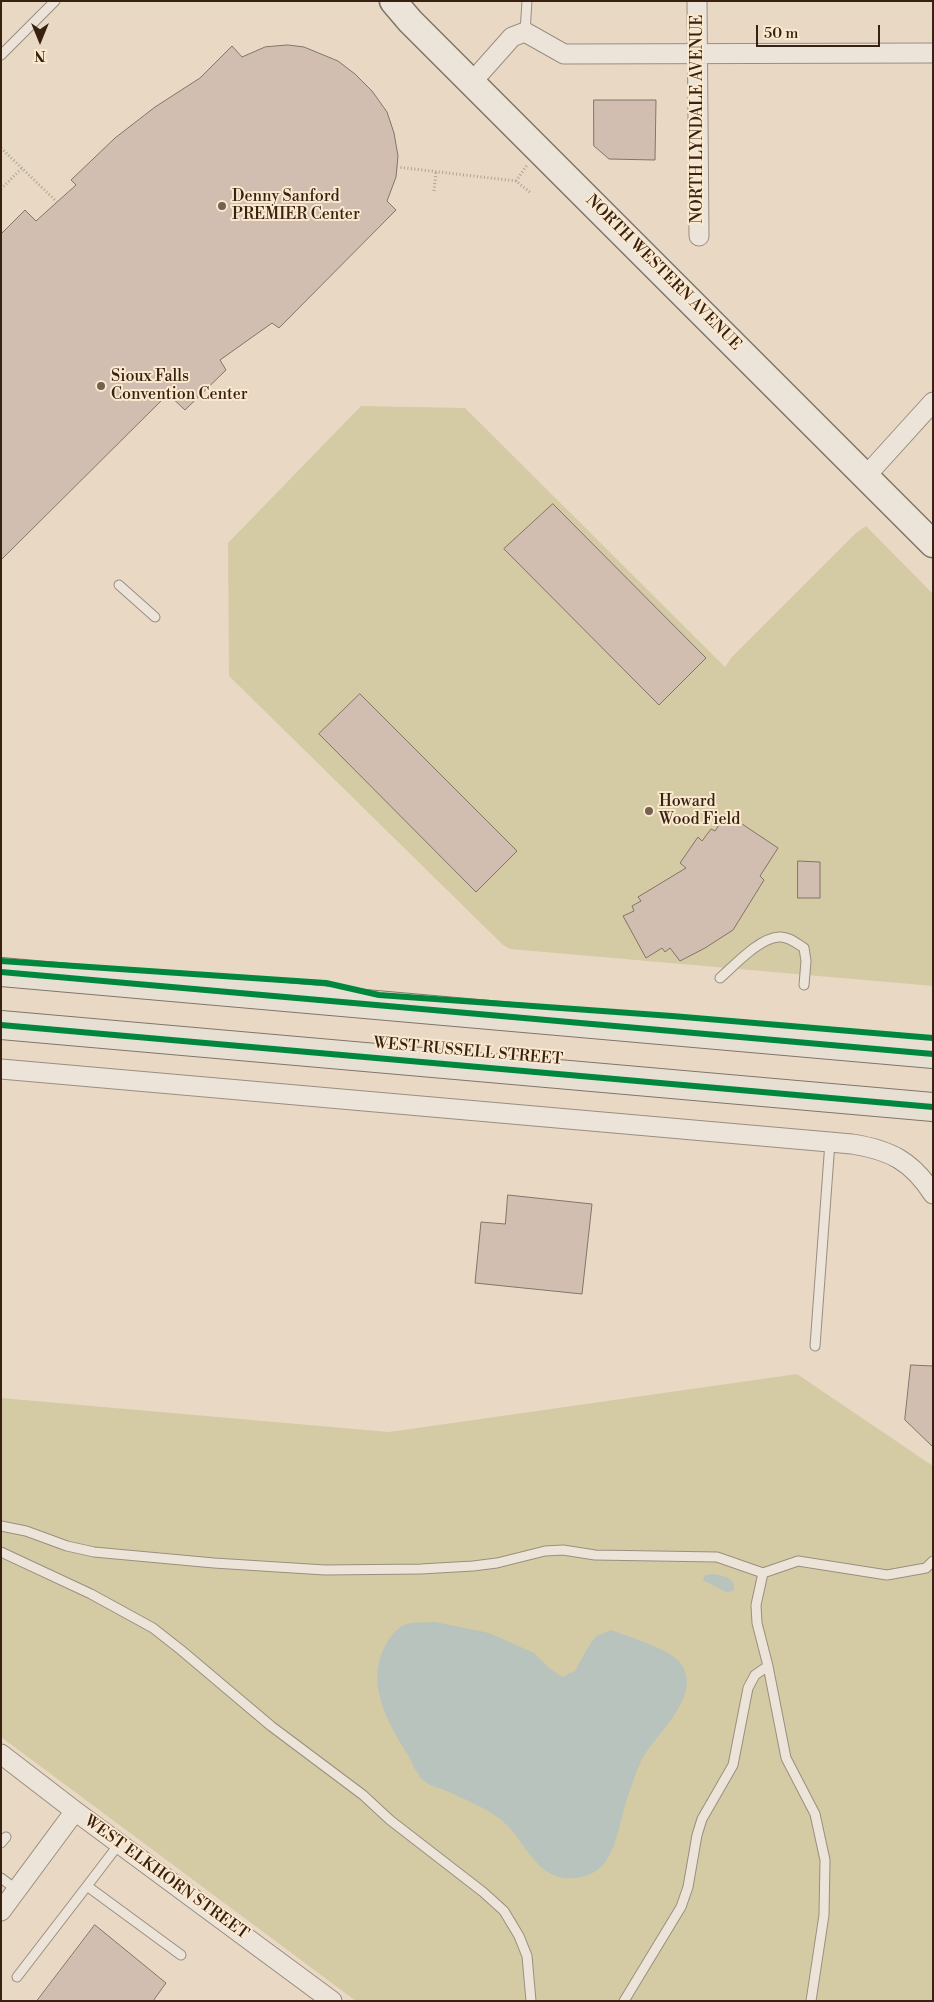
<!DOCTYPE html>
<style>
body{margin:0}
#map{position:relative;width:934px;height:2002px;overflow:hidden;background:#e9d9c4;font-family:"Libre Bodoni",serif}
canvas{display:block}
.frame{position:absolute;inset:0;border:2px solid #382111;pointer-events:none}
.north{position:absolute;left:15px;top:15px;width:50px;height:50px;-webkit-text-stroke:4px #fae8cf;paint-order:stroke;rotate:180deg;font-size:14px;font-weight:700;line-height:20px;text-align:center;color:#382111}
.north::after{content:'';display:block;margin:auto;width:18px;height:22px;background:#382111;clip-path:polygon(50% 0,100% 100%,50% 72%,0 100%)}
.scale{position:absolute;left:756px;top:25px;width:124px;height:22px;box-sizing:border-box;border:2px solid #382111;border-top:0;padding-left:6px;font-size:15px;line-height:18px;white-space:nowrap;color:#382111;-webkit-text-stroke:4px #fae8cf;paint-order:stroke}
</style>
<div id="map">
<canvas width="934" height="2002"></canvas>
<div class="frame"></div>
<div class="north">N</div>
<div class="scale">50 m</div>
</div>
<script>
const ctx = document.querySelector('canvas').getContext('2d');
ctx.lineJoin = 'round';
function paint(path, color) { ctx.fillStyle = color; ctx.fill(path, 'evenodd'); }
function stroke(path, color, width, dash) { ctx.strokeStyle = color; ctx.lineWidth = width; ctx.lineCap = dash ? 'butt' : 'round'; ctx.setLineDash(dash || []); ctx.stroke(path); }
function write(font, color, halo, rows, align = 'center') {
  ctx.font = font + ' "Libre Bodoni",serif'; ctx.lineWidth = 4; ctx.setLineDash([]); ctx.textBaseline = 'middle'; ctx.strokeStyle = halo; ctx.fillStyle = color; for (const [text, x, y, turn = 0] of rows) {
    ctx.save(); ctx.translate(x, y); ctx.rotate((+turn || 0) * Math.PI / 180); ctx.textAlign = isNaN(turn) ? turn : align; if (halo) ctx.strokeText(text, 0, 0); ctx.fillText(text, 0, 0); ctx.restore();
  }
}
const green = new Path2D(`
 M361,406L465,408L725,667L731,658L856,533L866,526L933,594V986L510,949L503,945L229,676L228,543Z
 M797,1374L933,1466V2001H356L1,1737V1398L389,1432Z`);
const water = new Path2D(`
 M713,1574C723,1576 736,1577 734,1590L728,1593L703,1580L705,1575Z
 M435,1622L489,1633L534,1653L549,1668L562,1677L575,1671L587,1649L596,1636L611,1630C629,1637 672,1649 682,1665C702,1698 654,1735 641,1761C636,1772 632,1784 628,1796C616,1828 618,1874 575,1878C539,1882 527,1846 507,1825C492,1810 464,1799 444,1790C438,1788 428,1785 424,1781C417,1775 412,1763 408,1755C388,1724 365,1683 385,1646C389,1638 394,1632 402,1626C409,1621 426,1623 435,1622Z`);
const building = new Path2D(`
 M288,45L304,47L338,61L355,74L372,91L387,112L394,133L398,156L396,177L387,201L396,210L279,328L272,323L220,360L226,370L185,410L168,394L1,560V234L25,210L36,221L76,185L71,180L115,138L155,107L200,78L232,46L242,57L265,47Z
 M594,100H656L655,160L609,159L594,146Z
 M553,504L706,658L659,705L504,549Z
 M360,694L517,851L476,892L319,734Z
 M733,818L778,848L760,876L764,880L733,930L705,948L680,961L670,948L665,952L662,948L646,958L623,916L634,911L632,906L641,901L638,897L686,868L680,863L698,837L702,841L711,829L715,831L723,819L729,823Z
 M798,861L820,862V898H798Z
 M508,1195L592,1204L582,1294L475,1283L481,1222L505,1224Z
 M911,1365L933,1366V1447L905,1420Z
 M95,1925L166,1983L153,2001H37Z`);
const path = new Path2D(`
 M1,148L57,202
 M397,167L516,181L531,193
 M516,181L527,165
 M1,189L22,168
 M434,191L436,172`);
const lane = new Path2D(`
 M525,32L527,1
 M1,55L55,1
 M119,585L155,617
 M720,978C735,965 759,938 779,937C788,936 796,943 804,948L806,961L804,985
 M815,1346L830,1142
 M1,1526L26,1531L67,1546L94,1552L214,1563L325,1570L421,1569L473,1566L497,1563L545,1551L563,1550L595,1555L717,1557L763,1573
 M1,1552L91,1594L153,1628L181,1650L271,1726L363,1795L390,1820L483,1892L504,1911L519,1936L527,1956L531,2001
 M1,1843L6,1837
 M1,1878L17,1890
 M87,1886L119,1844
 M17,1977L87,1886L181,1955
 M624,2001L681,1907L688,1887L697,1835L702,1819L733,1765L748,1688L755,1675L768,1666
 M811,2001L824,1915L825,1860L815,1814L786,1758L768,1666L757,1623L756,1605L763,1573L798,1561L887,1575L926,1568L933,1561`);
const street = new Path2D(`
 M697,1L699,236
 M472,82L512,37L525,32L564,54L933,53
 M865,477L933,402
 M1,1069L852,1144C890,1150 912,1161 933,1194
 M1,1754L75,1811L332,2001
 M1,1911L75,1811`);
const secondary = new Path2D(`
 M393,1L410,21L933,544`);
const highway = new Path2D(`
 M1,972L933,1054
 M1,1025L933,1107`);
const cycleway = new Path2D(`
 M1,961L326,983L379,995L672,1016L933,1038
 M1,972L933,1054
 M1,1025L933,1107`);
const markers = [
 [222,206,5,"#766150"],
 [101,386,5,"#766150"],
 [649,811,5,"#766150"]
];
const streetNames = [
 ["NORTH LYNDALE AVENUE",698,119,-90],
 ["NORTH WESTERN AVENUE",663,273,45],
 ["WEST RUSSELL STREET",468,1052,5],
 ["WEST ELKHORN STREET",166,1878,36]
];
const poiNames = [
 ["Denny Sanford",232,197],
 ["PREMIER Center",232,215],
 ["Sioux Falls",111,377],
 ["Convention Center",111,395],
 ["Howard",659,802],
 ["Wood Field",659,820]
];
paint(green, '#d4cba4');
paint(water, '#b7c3bc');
paint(building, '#d2beb1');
stroke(building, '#807569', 1);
stroke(lane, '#9a8e80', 11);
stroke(street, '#9a8e80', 21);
stroke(secondary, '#807569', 29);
stroke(highway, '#807569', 30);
stroke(path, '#aaa298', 3, [1, 2.5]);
stroke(lane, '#ece4d9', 9);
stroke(street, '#ece4d9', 19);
stroke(secondary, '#ece4d9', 26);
stroke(highway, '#e8dfd3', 28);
stroke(cycleway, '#00873e', 6);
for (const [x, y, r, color] of markers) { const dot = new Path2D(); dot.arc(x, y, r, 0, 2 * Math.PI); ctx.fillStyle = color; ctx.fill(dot); stroke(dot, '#fae8cf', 2); }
write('16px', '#382111', '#fae8cf', streetNames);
write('16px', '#382111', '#fae8cf', poiNames, 'left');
</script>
